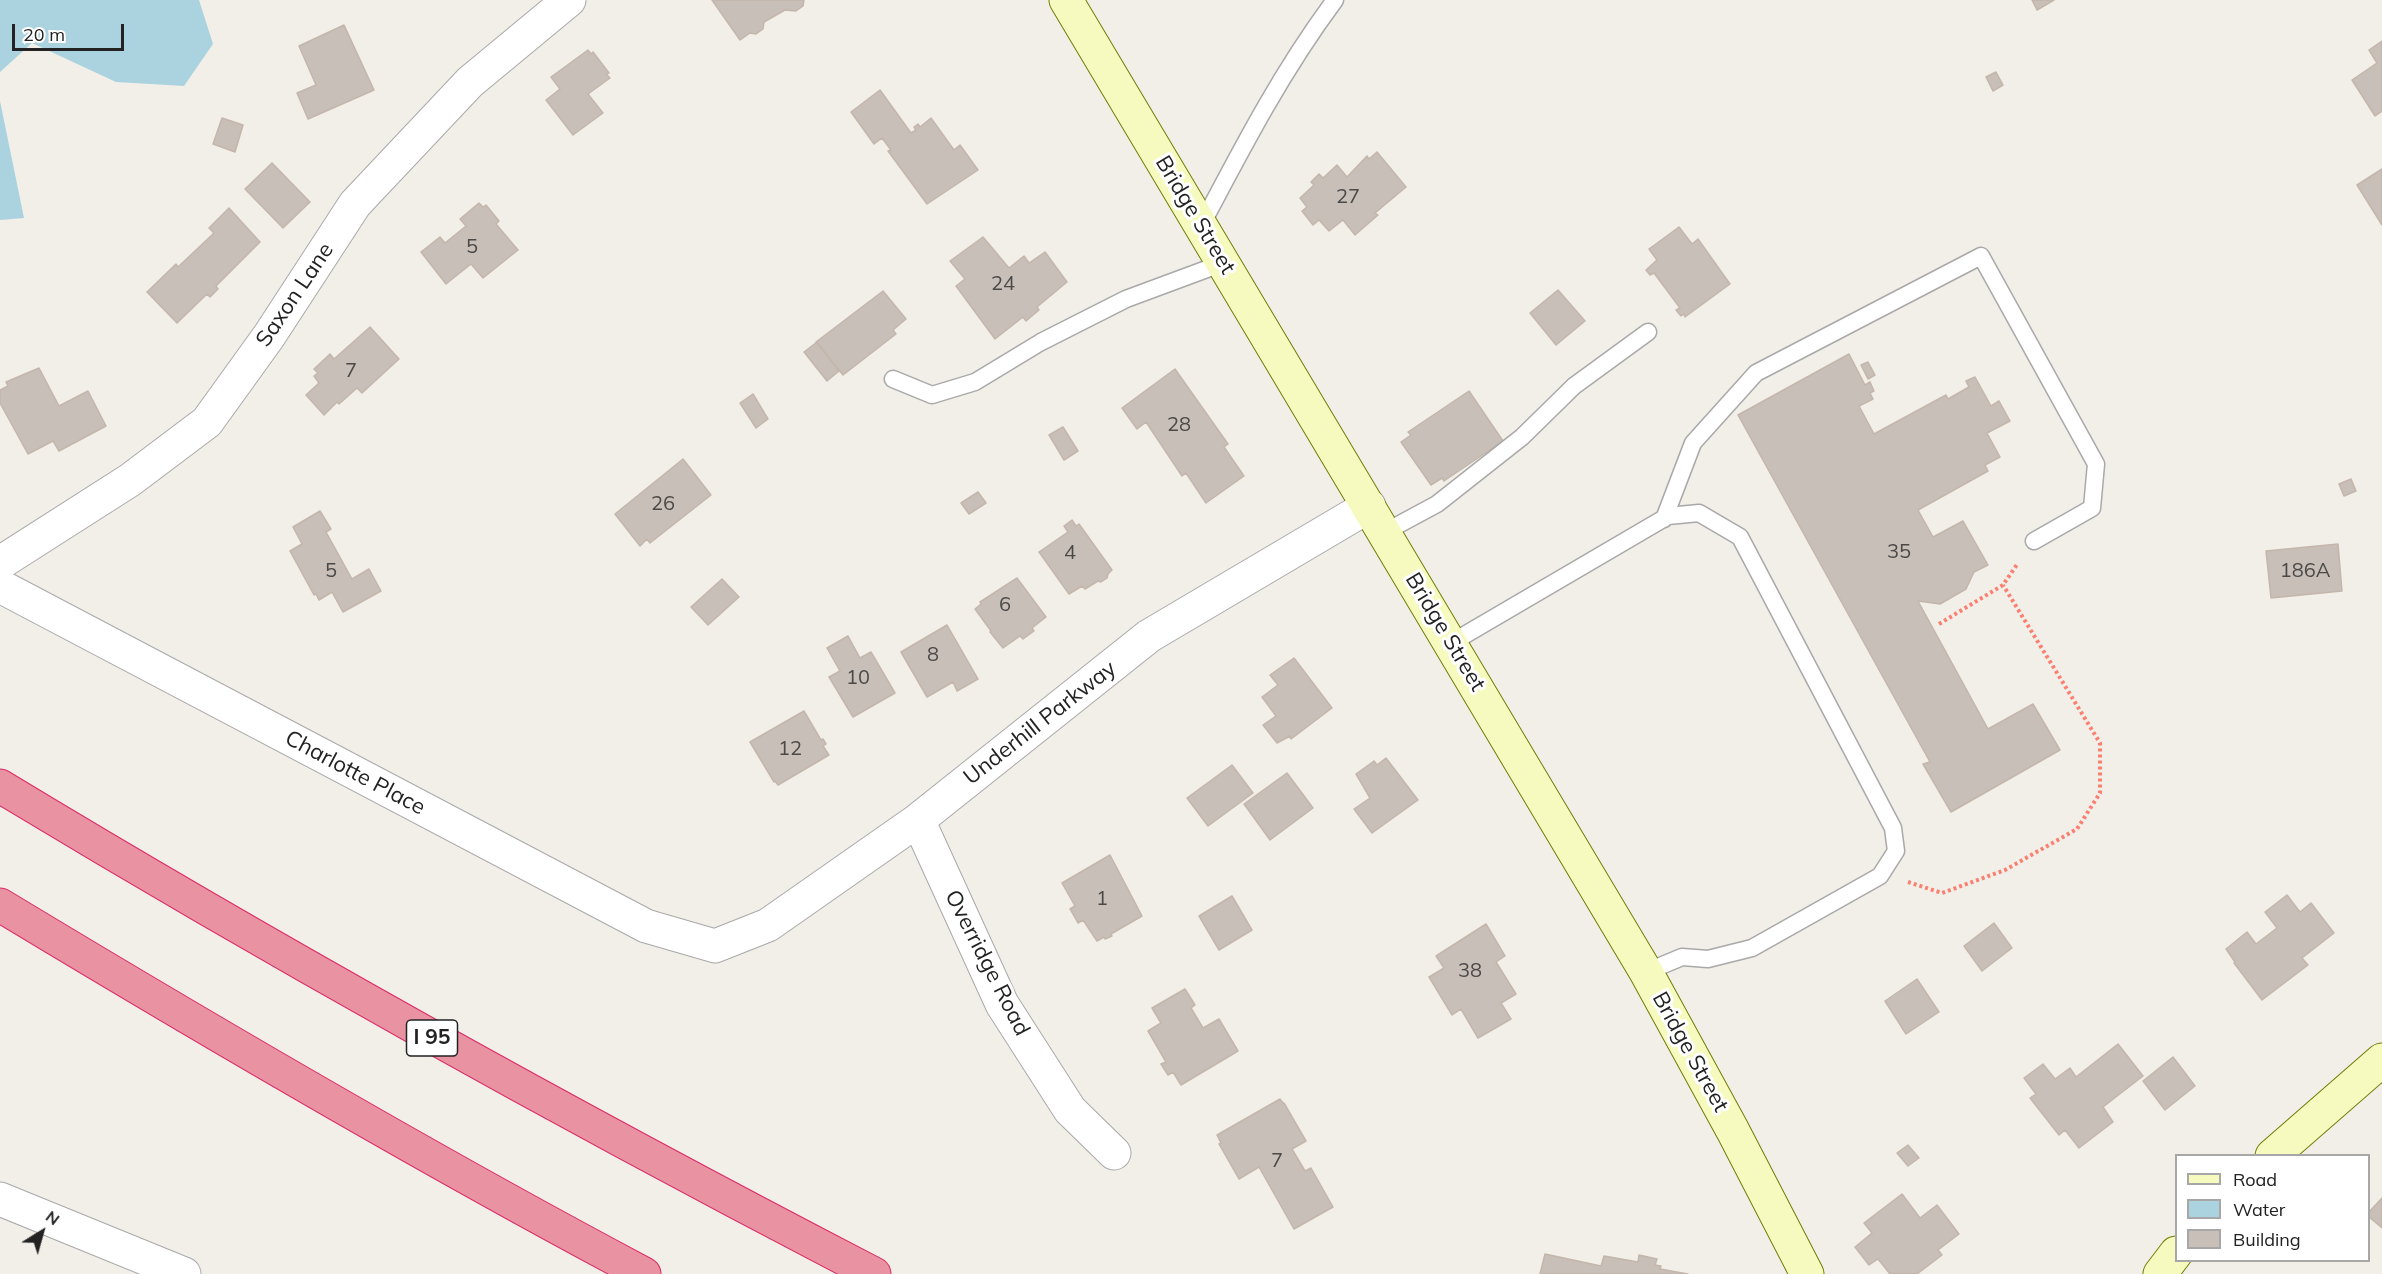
<!DOCTYPE html>
<style>
body{margin:0}
#map{position:relative;width:2382px;height:1274px;overflow:hidden;background:#f2efe9;font-family:Mulish,sans-serif}
canvas{display:block}
.legend{position:absolute;left:2175px;top:1154px;width:195px;height:108px;box-sizing:border-box;background:#fff;border:2px solid #a7a7a7;margin:0;padding:8px 10px;list-style:none;font-size:18px;color:#222}
.legend li{display:flex;align-items:center;gap:12px;height:30px}
.legend b{width:30px;border:2px solid #a7a7a7}
.north{position:absolute;left:12px;top:1202px;width:60px;height:60px;-webkit-text-stroke:4px #fff;paint-order:stroke;rotate:37deg;font-size:16px;font-weight:700;line-height:24px;text-align:center;color:#222}
.north::after{content:'';display:block;margin:auto;width:21px;height:27px;background:#222;clip-path:polygon(50% 0,100% 100%,50% 72%,0 100%)}
.scale{position:absolute;left:12px;top:24px;width:112px;height:27px;box-sizing:border-box;border:3px solid #222;border-top:0;padding-left:8px;font-size:18px;line-height:21px;white-space:nowrap;color:#222;-webkit-text-stroke:4px #fff;paint-order:stroke}
</style>
<div id="map">
<canvas width="2382" height="1274"></canvas>
<ul class="legend">
<li><b style="height:8px;background:#f7fabf"></b>Road</li>
<li><b style="height:16px;background:#aad3df"></b>Water</li>
<li><b style="height:16px;background:#c7bfb8"></b>Building</li>
</ul>
<div class="north">N</div>
<div class="scale">20 m</div>
</div>
<script>
const ctx = document.querySelector('canvas').getContext('2d');
ctx.lineJoin = 'round';
function paint(path, color) { ctx.fillStyle = color; ctx.fill(path, 'evenodd'); }
function stroke(path, color, width, dash) { ctx.strokeStyle = color; ctx.lineWidth = width; ctx.lineCap = dash ? 'butt' : 'round'; ctx.setLineDash(dash || []); ctx.stroke(path); }
function write(font, color, halo, rows, align = 'center') {
  ctx.font = font + ' Mulish,sans-serif'; ctx.lineWidth = 6; ctx.setLineDash([]); ctx.textBaseline = 'middle'; ctx.strokeStyle = halo; ctx.fillStyle = color; for (const [text, x, y, turn = 0] of rows) {
    ctx.save(); ctx.translate(x, y); ctx.rotate((+turn || 0) * Math.PI / 180); ctx.textAlign = isNaN(turn) ? turn : align; if (halo) ctx.strokeText(text, 0, 0); ctx.fillText(text, 0, 0); ctx.restore();
  }
}
const water = new Path2D(`
 M0,0H199L213,44L184,86L116,82L32,43L0,72Z
 M0,101L24,218L0,220Z`);
const building = new Path2D(`
 M712,0H804L803,6L796,11L785,10L764,22L763,29L756,34L750,33L740,40Z
 M2032,0H2054L2037,10Z
 M344,25L374,90L308,119L297,93L316,85L299,46Z
 M2382,41V111L2375,116L2352,80L2377,63L2369,50Z
 M588,50L591,54L593,52L609,73L606,74L610,78L588,94L603,113L573,135L546,100L560,89L551,77Z
 M1996,72L2003,85L1993,91L1986,77Z
 M880,90L911,133L916,130L914,127L918,124L920,127L931,118L954,150L960,145L978,170L927,204L888,151L891,150L882,138L874,144L851,112Z
 M222,118L243,125L235,152L213,144Z
 M1377,152L1406,187L1375,213L1378,215L1355,235L1343,220L1329,231L1319,220L1313,225L1302,211L1307,207L1300,198L1314,185L1311,182L1319,174L1323,178L1337,165L1347,177L1367,156L1369,159Z
 M272,163L310,202L283,228L245,189Z
 M2382,169V225L2357,185Z
 M479,203L483,207L486,205L499,221L496,224L518,250L483,278L471,264L446,284L421,252L440,237L445,243L466,226L460,219Z
 M229,208L260,242L216,286L218,289L210,297L207,294L177,323L147,292L176,264L178,267L214,233L209,228Z
 M1679,227L1692,244L1698,239L1730,284L1685,317L1684,314L1681,316L1676,310L1680,308L1654,273L1650,275L1646,270L1657,260L1649,249Z
 M983,237L1009,268L1024,256L1029,263L1045,252L1067,282L1037,307L1039,310L1026,321L1023,317L995,339L956,286L965,279L950,261Z
 M1558,290L1585,321L1556,345L1530,313Z
 M883,291L906,319L893,330L896,334L843,375L816,342Z
 M370,327L399,359L362,393L357,388L339,404L337,402L324,415L306,395L319,383L314,376L318,373L314,369L330,354L334,359Z
 M817,342L839,371L827,381L804,352Z
 M1849,354L1865,385L1870,382L1874,391L1870,393L1873,399L1859,406L1874,434L1946,395L1948,399L1969,387L1966,381L1975,377L1991,406L1999,401L2010,421L1987,433L2000,457L1985,465L1988,471L1918,510L1933,537L1963,521L1988,565L1974,572L1966,589L1940,604L1918,601L1988,729L2033,704L2060,750L1951,812L1923,764L1930,762L1738,415Z
 M1868,362L1875,375L1868,379L1861,365Z
 M39,368L59,406L88,391L106,426L59,451L53,441L28,454L0,403V390L8,386L6,382Z
 M1175,369L1228,444L1224,447L1244,476L1206,503L1186,473L1182,476L1146,422L1137,429L1122,408Z
 M1469,391L1503,441L1444,481L1442,478L1431,485L1401,442L1411,435L1408,432Z
 M753,394L768,419L756,428L740,403Z
 M1063,427L1078,451L1064,460L1049,435Z
 M683,459L711,495L650,543L647,539L640,546L615,514Z
 M2351,479L2356,491L2344,496L2339,484Z
 M978,492L986,503L969,514L961,503Z
 M320,511L331,529L326,532L352,579L369,569L381,591L343,612L332,592L319,600L316,594L314,595L290,551L302,544L293,527Z
 M1072,520L1076,526L1079,524L1112,570L1108,574L1107,578L1101,582L1098,581L1085,589L1082,586L1069,594L1039,552L1068,532L1064,526Z
 M2338,544L2342,591L2271,598L2266,551Z
 M1017,578L1046,617L1032,628L1034,631L1023,639L1020,636L1003,648L990,632L991,631L975,609L981,604L980,602Z
 M722,579L739,597L708,625L691,607Z
 M947,625L978,679L957,691L953,682L927,697L901,652Z
 M848,636L860,658L871,652L895,693L853,717L829,677L840,671L827,648Z
 M1294,658L1332,708L1291,739L1290,736L1277,743L1263,725L1276,716L1262,697L1278,685L1270,675Z
 M804,711L821,740L823,739L826,744L823,746L829,755L778,785L775,781L774,782L750,742Z
 M1386,758L1418,800L1372,833L1354,809L1370,798L1356,774L1374,761L1377,765Z
 M1232,765L1253,793L1208,826L1187,798Z
 M1287,773L1313,808L1270,840L1244,804Z
 M1110,855L1142,916L1111,934L1112,936L1105,939L1104,937L1097,941L1083,920L1078,923L1070,909L1075,906L1062,883Z
 M2287,895L2300,912L2311,903L2334,933L2302,958L2308,965L2262,1000L2234,963L2235,962L2226,949L2247,932L2256,944L2277,928L2265,912Z
 M1232,896L1252,930L1219,950L1199,916Z
 M1994,923L2012,948L1982,971L1964,946Z
 M1486,924L1505,956L1496,962L1516,994L1501,1003L1511,1019L1478,1038L1461,1009L1452,1015L1429,977L1444,968L1436,956Z
 M1917,979L1939,1012L1906,1034L1885,1001Z
 M1185,989L1195,1005L1191,1008L1203,1028L1219,1019L1238,1051L1181,1085L1173,1072L1168,1075L1161,1064L1166,1062L1148,1031L1161,1023L1152,1008Z
 M2118,1044L2143,1076L2103,1107L2113,1122L2079,1148L2065,1130L2059,1135L2030,1098L2036,1094L2024,1078L2043,1064L2055,1079L2070,1068L2076,1077Z
 M2173,1057L2195,1086L2165,1110L2143,1081Z
 M1280,1099L1283,1103H1284L1306,1141L1292,1149L1305,1171L1311,1168L1333,1207L1294,1229L1259,1167L1239,1179L1219,1144L1221,1143L1217,1135Z
 M1908,1145L1919,1158L1908,1166L1897,1153Z
 M1902,1194L1920,1218L1937,1205L1959,1234L1938,1250L1942,1255L1917,1274H1890L1878,1259L1869,1265L1855,1247L1872,1233L1864,1223Z
 M2382,1198V1228L2368,1216V1213Z
 M1545,1254L1601,1266L1604,1256L1638,1262L1639,1255L1657,1259L1655,1265L1661,1266L1660,1269L1688,1274H1540Z`);
const path = new Path2D(`
 M1939,624L2003,585L2018,563
 M1908,882L1942,893L2005,870L2077,829L2100,793V743L2003,585`);
const lane = new Path2D(`
 M1201,226C1242,148 1282,71 1335,0
 M893,379L932,395L975,382L1041,342L1126,299L1223,263
 M1664,519L1693,443L1756,373L1981,256L2096,464L2092,508L2034,541
 M1385,532L1437,504L1522,437L1574,386L1648,332
 M1451,643L1668,516L1699,513L1740,537L1893,828L1896,851L1880,876L1752,948L1708,959L1682,957L1646,972`);
const street = new Path2D(`
 M0,563L130,480L207,422L269,336L355,204L470,82L569,0
 M0,586L646,926L715,946L768,925L918,820L1149,636L1369,506
 M918,820L1002,1004L1070,1110L1114,1153
 M0,1199L184,1274`);
const secondary = new Path2D(`
 M1066,0L1646,972L1733,1131L1807,1274
 M2272,1156L2382,1060
 M2160,1274L2176,1253`);
const highway = new Path2D(`
 M0,786C286,959 577,1120 874,1274
 M0,905C212,1033 425,1158 644,1274`);
const numberNames = [
 ["27",1348,197],
 ["5",472,247],
 ["24",1003,284],
 ["7",351,371],
 ["28",1179,425],
 ["26",663,504],
 ["35",1899,552],
 ["4",1070,553],
 ["5",331,571],
 ["186A",2305,571],
 ["6",1005,605],
 ["8",933,655],
 ["10",858,678],
 ["12",790,749],
 ["1",1102,899],
 ["38",1470,971],
 ["7",1277,1161]
];
const shields = [
 [432,1038,51]
];
const shieldNames = [
 ["I 95",432,1038]
];
const streetNames = [
 ["Bridge Street",1195,215,59],
 ["Saxon Lane",295,295,-56],
 ["Bridge Street",1445,632,59],
 ["Underhill Parkway",1040,723,-38],
 ["Charlotte Place",355,773,28],
 ["Overridge Road",987,963,63],
 ["Bridge Street",1690,1052,61]
];
paint(water, '#aad3df');
paint(building, '#c7bfb8');
stroke(building, '#c4b6ab', 1.5);
stroke(lane, '#a9a9a9', 19);
stroke(street, '#a9a9a9', 35);
stroke(secondary, '#707d05', 35);
stroke(highway, '#dc2a67', 35);
stroke(path, '#fa8072', 4, [3, 3]);
stroke(lane, '#fff', 16);
stroke(street, '#fff', 33);
stroke(secondary, '#f7fabf', 33);
stroke(highway, '#e892a2', 33);
write('20px', '#4b4948', null, numberNames);
for (const [x, y, w] of shields) { const box = new Path2D(); box.roundRect(x - w / 2, y - 18, w, 36, 4.5); ctx.fillStyle = '#fff'; ctx.fill(box); stroke(box, '#222', 1.5); }
write('bold 21px', '#222', null, shieldNames);
write('22px', '#222', '#fff', streetNames);
</script>
